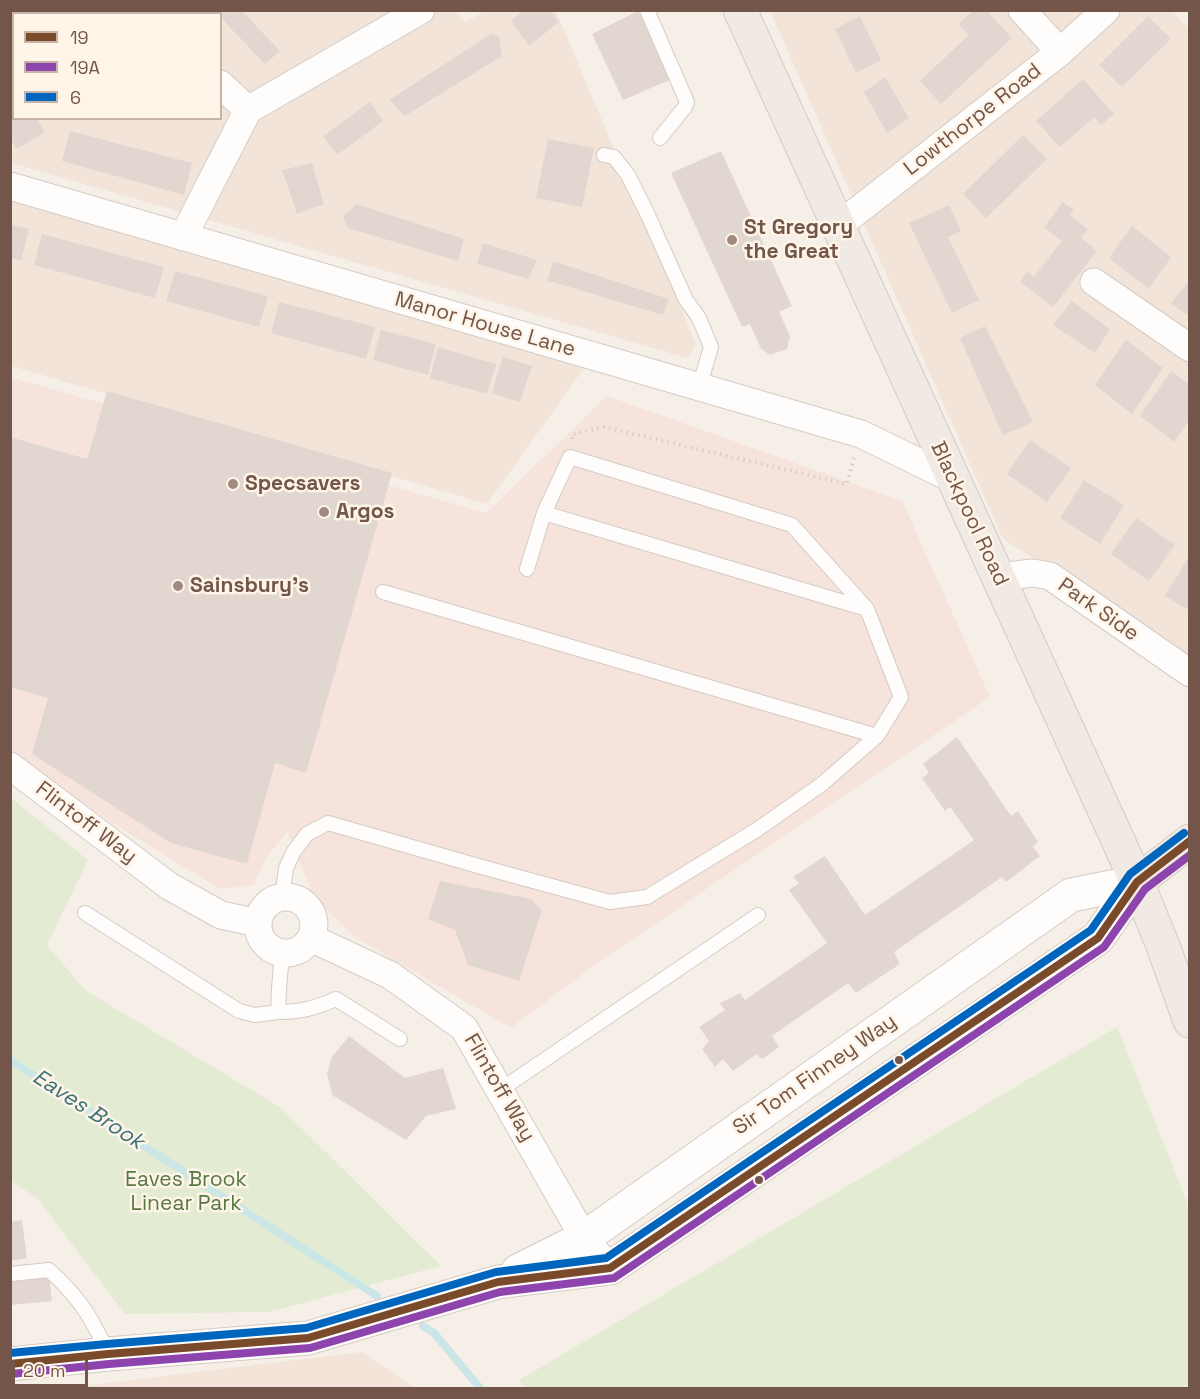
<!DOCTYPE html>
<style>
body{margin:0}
#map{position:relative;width:1200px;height:1399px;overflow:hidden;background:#f6efe8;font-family:"Space Grotesk",sans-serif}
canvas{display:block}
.frame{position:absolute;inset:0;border:12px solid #735549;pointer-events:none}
.legend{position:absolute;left:12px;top:12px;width:210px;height:108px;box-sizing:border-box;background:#fff4e8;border:2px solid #c7b4a8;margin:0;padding:8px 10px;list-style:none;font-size:18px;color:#735549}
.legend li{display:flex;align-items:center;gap:12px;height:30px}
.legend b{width:30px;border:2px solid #c7b4a8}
.scale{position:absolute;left:12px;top:1360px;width:76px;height:27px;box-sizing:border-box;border:3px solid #735549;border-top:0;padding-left:8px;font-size:18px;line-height:21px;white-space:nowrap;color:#735549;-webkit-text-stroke:4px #fff4e8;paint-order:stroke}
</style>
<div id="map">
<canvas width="1200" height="1399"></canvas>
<div class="frame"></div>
<ul class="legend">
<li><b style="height:8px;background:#7a4b2a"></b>19</li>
<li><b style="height:8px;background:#8e44ad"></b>19A</li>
<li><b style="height:8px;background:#0065bd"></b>6</li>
</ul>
<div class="scale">20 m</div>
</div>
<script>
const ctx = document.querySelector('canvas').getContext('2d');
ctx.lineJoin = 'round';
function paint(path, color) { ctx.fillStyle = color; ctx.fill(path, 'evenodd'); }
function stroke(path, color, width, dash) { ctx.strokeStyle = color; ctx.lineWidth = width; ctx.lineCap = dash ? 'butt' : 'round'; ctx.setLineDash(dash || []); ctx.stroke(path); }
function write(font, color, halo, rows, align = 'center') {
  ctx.font = font + ' "Space Grotesk",sans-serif'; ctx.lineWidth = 5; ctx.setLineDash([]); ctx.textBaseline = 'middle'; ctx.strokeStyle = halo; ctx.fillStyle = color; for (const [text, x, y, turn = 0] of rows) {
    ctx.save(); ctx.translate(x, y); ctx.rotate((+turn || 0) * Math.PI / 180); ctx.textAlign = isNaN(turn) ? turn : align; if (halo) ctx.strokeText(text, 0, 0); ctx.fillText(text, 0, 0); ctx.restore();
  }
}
const residential = new Path2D(`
 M454,10L466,22L485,11H556L696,344L687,358L11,163L10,11ZM14,14H220V118H14Z
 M1171,10L1189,29V657L1003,539L770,11Z
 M10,200L587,364L487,504L11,366Z
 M362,1352L415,1388H65Z`);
const commercial = new Path2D(`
 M10,377L486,513L607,396L902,501L990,697L597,963L511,1028L353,936L314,897L287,832L264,861L254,885L220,889L104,818L11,754Z`);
const green = new Path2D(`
 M11,798L88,860L47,945L86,991L280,1107L441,1266L269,1312L125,1314L37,1198L11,1181Z
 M1117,1027L1189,1207V1388H525L519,1380Z`);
const stream = new Path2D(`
 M10,1060L377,1296
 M423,1326L434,1333L480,1388`);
const building = new Path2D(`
 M215,10H241L280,51L265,64L220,17V14H218Z
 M524,10H550L559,22L529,46L511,21Z
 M974,10H986L1012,38L941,104L920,81L969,35L958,24Z
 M638,11L672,79L623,100L592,34Z
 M860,16L881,60L856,73L835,29Z
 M1148,16L1171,39L1122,87L1099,65Z
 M491,34L499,37L502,56L405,116L389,100Z
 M10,38L14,47V70H10Z
 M885,77L909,118L887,133L864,92Z
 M13,78L14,118H36L45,132L17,149L10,138V79Z
 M1083,79L1114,114L1101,125L1094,117L1060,147L1036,121Z
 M370,102L383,121L337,155L323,136Z
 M70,131L192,163L184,195L62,161Z
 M1023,135L1047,159L986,218L963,194Z
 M548,139L594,148L582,207L536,198Z
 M721,151L792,306L779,312L790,336L787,349L770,355L761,349L750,324L742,327L671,173Z
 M312,163L324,204L297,214L282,170Z
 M1063,202L1074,210L1070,215L1088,229L1081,238L1097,251L1053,307L1020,281L1027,272L1034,277L1062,241L1044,227Z
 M357,204L464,239L458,261L348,228L343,217Z
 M949,205L961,231L948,237L979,300L952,313L909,223Z
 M10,225L29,229L21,260L10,258Z
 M1132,226L1171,257L1149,289L1109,258Z
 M42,234L164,267L155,298L34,265Z
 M483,243L537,260L528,279L477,264Z
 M553,261L669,299L663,315L553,282H547Z
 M175,271L268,296L259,327L166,301Z
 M1190,280V317L1171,303Z
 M1072,301L1110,329L1095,353L1053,325Z
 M279,302L375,327L366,359L271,333Z
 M985,326L1033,422L1003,435L960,338Z
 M381,330L436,344L428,375L373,360Z
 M1126,340L1163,368L1132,414L1095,385Z
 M438,347L496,364L487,394L430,378Z
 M503,357L532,366L520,402L492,393Z
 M1171,371L1190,385V419L1174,442L1140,416Z
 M107,391L392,473L306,773L275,763L247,864L171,843L32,754L48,698L10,687V437L87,459Z
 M1030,440L1071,468L1047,502L1007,474Z
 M1084,480L1124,505L1100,544L1060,518Z
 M1136,518L1175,545L1149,581L1111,554Z
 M1188,558L1190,559V611L1165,596Z
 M957,737L1011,816L1018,811L1038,842L1033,847L1040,856L1006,882L1002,877L894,952L900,964L856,993L848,983L772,1036L779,1047L762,1059L757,1054L733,1071L723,1059L715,1067L702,1049L709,1041L699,1027L725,1010L720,1003L740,993L745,1000L827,943L789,890L799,883L793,877L825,856L865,915L974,840L950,807L945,811L922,778L929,773L923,764Z
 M440,881L531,899L542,910L519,981L468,965L455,930L428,919Z
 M349,1036L405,1078L443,1068L456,1109L426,1116L406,1140L332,1095L327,1073L332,1057Z
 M22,1220L27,1258L10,1261V1222Z
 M49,1273L52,1301L10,1305V1277Z`);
const path = new Path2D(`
 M572,439L573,434L604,427L847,484L854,458`);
const service = new Path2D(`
 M647,10L687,102L685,107L660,138
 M604,155L614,157L628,175L647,213L686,300L699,318L711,347L699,388
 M544,513L570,457L792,525L866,608
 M383,592L877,736
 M281,898L283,891L286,868L294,851L307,834L328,823L482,867L610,902L647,897L758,829L822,784L877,736L901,697L867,609L544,513L527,569
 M85,913L239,1011L255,1015L278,1012
 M282,953L279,989L278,1012C301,1012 315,1008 336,999L400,1039
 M500,1090L758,915
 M10,1274L49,1270C80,1298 91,1317 108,1353`);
const minor = new Path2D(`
 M1022,10L1060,52
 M220,84L248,110
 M10,186L861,434L953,479
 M838,226L1060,52L1106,10
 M183,237L248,110L421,10
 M1094,282L1190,348
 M998,577L1033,573L1050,576L1190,673
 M10,766L169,886L221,915L258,923
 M258 925a28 28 0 1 1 56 0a28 28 0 1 1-56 0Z
 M311,938L390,975L464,1028L584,1238L610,1268`);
const secondary = new Path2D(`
 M518,1271L584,1238L1071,895L1137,882
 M10,1364L108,1354L308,1338L498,1282L610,1268L1098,938L1137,882`);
const primary = new Path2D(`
 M1137,882L1190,841`);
const trunk = new Path2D(`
 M740,10L1137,882L1163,946L1190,1021`);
const bus1 = new Path2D(`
 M10,1364L108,1354L308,1338L498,1282L610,1268L1098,938L1137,882L1190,841`);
const bus2 = new Path2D(`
 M11,1374L109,1364L310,1348L500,1292L614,1278L1104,947L1145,889L1190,855`);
const bus3 = new Path2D(`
 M10,1353L107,1344L306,1328L496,1272L606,1258L1091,930L1130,874L1184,833`);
const markers = [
 [732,240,6,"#a18b81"],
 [233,484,6,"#a18b81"],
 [324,512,6,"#a18b81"],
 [178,586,6,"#a18b81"],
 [899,1060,5,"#735549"],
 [759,1180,5,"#735549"]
];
const streetNames = [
 ["Lowthorpe Road",973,120,-38],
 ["Manor House Lane",485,325,16],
 ["Blackpool Road",969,514,65],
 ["Park Side",1098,610,35],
 ["Flintoff Way",86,823,37],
 ["Sir Tom Finney Way",815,1075,-35],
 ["Flintoff Way",499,1088,60]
];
const poiNames = [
 ["St Gregory",744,228],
 ["the Great",744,252],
 ["Specsavers",245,484],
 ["Argos",336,512],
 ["Sainsbury's",190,586]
];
const parkNames = [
 ["Eaves Brook",186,1180],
 ["Linear Park",186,1204]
];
const waterNames = [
 ["Eaves Brook",88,1110,33]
];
paint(residential, '#f2e4d8');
paint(commercial, '#f6e3db');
paint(green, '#e3ecd3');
stroke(stream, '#cae6e6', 8);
paint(building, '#e2d7d0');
stroke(service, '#d4cbc5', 16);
stroke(minor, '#d4cbc5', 29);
stroke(secondary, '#d5cbc4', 35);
stroke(primary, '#d5cac5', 35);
stroke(trunk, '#d5cac5', 35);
stroke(path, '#d8cec9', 4, [1.5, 4.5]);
stroke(service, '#fefdfc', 14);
stroke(minor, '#fefdfc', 27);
stroke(secondary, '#fefdfc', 33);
stroke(primary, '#f2ece4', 33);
stroke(trunk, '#f1e9e4', 33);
stroke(bus1, '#7a4b2a', 8);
stroke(bus2, '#8e44ad', 8);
stroke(bus3, '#0065bd', 8);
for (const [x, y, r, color] of markers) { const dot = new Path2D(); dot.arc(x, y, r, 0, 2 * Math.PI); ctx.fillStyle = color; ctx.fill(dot); stroke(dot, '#fff4e8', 2); }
write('21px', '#735549', '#fff4e8', streetNames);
write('bold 21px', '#735549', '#fff4e8', poiNames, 'left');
write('21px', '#557941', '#fff4e8', parkNames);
write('italic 22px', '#3c7379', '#fff4e8', waterNames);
</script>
